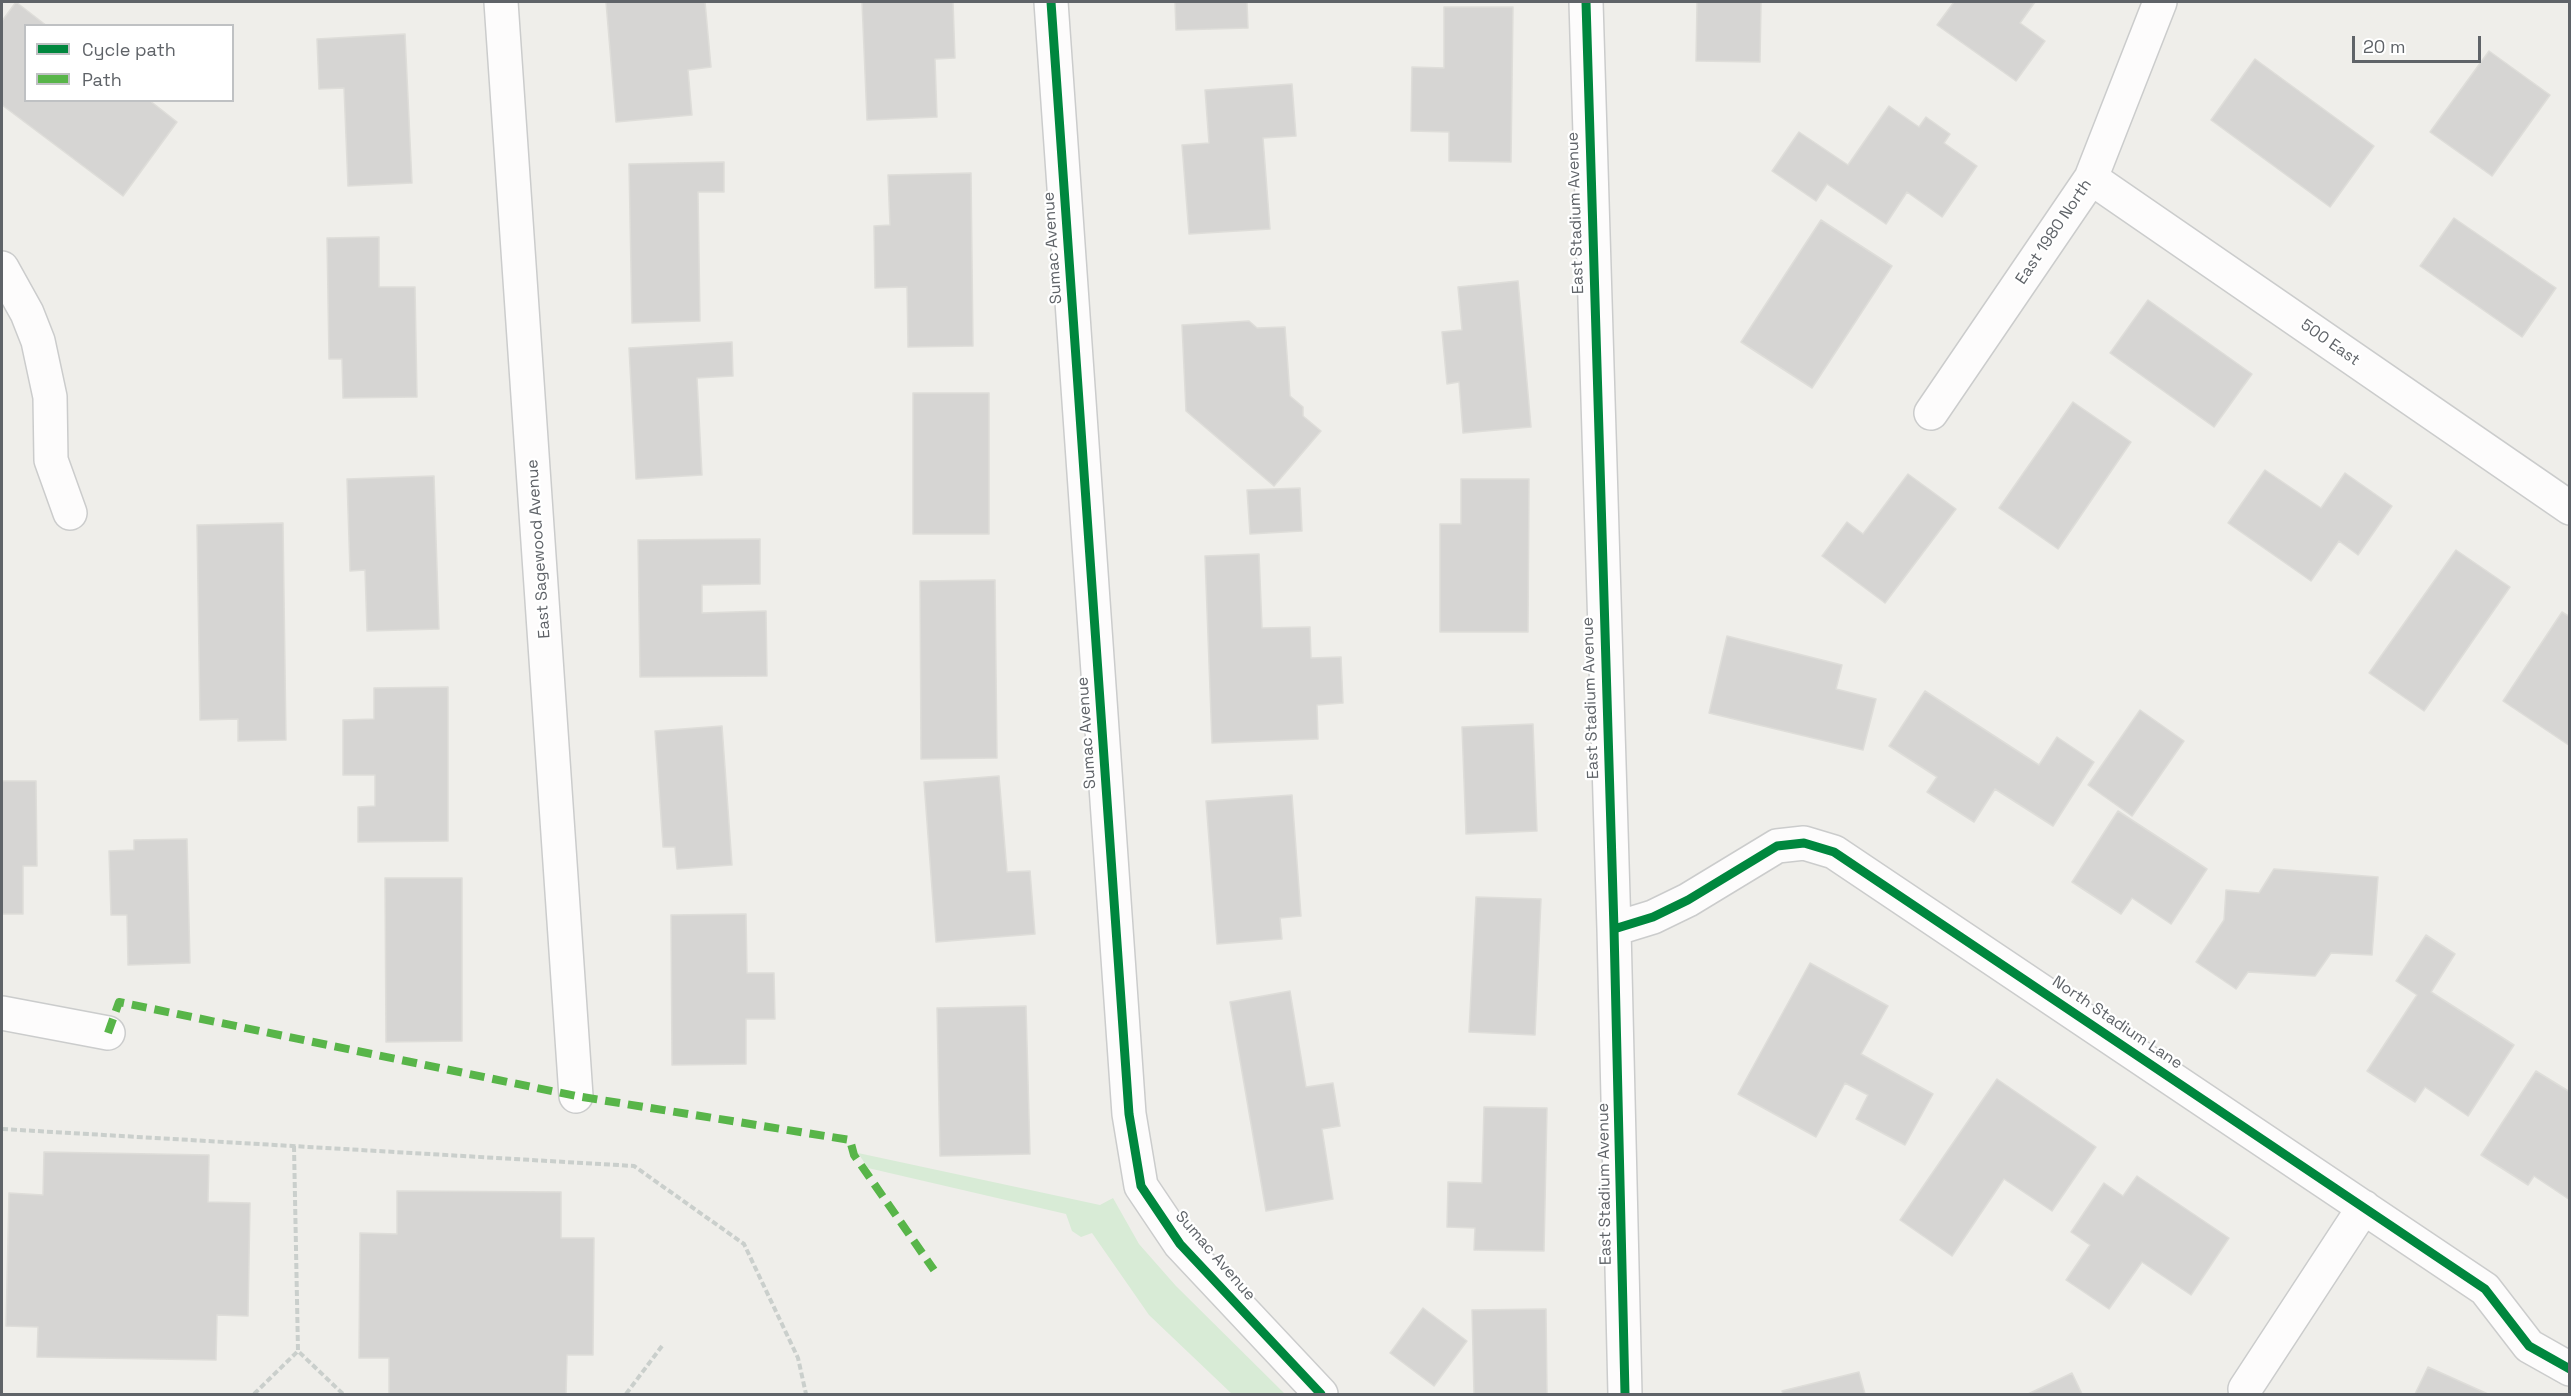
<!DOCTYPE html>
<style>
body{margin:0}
#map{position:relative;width:2571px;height:1396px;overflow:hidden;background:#efeeea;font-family:"Space Grotesk",sans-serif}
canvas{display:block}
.frame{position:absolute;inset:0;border:3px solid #5f6368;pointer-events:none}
.legend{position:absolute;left:24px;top:24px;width:210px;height:78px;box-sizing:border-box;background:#fff;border:2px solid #bfc1c3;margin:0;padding:8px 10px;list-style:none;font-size:18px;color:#5f6368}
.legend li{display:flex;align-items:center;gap:12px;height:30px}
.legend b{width:30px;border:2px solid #bfc1c3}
.scale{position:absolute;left:2352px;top:36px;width:129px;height:27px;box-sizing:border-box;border:3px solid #5f6368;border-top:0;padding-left:8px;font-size:18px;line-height:21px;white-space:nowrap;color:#5f6368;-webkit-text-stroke:4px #fff;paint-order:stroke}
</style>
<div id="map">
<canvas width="2571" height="1396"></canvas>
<div class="frame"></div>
<ul class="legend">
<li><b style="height:8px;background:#00873e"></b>Cycle path</li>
<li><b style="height:8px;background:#58b549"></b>Path</li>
</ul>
<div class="scale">20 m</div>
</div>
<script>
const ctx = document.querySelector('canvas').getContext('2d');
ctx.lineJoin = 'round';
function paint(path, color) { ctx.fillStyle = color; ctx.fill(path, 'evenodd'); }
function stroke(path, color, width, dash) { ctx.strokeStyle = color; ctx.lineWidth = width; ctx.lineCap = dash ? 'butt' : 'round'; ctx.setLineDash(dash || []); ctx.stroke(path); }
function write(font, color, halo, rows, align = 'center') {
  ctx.font = font + ' "Space Grotesk",sans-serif'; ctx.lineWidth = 4.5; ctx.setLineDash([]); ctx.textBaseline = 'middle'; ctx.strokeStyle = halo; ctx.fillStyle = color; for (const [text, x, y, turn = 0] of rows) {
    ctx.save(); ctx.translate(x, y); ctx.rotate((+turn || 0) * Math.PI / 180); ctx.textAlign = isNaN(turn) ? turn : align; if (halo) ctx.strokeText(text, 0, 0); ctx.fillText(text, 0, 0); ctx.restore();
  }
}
const green = new Path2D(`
 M858,1153L1100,1205L1113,1198L1139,1244L1176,1286L1285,1394H1232L1149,1315L1092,1233L1081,1237L1072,1231L1066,1214L868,1168Z`);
const building = new Path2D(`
 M16,2L47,26H26V100H149L177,122L123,196L2,105V21Z
 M606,2H705L711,67L688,70L692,115L616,122Z
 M862,2H953L955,58L935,59L937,117L867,120Z
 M1175,2H1247L1248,28L1176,30Z
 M1697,2H1761L1760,62L1696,61Z
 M1954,2H2035L2020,23L2045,41L2016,81L1937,25Z
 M1444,7H1513L1511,162L1449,161V132L1411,131L1412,67L1444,68Z
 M405,34L412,183L348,186L344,88L319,89L317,39Z
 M2489,51L2550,95L2492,176L2430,132Z
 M2255,59L2374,146L2330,207L2211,120Z
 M1292,84L1296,136L1263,138L1270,229L1189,234L1182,145L1209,143L1205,90Z
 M1889,106L1919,127L1926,117L1950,134L1944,143L1977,166L1942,217L1907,192L1886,224L1827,184L1816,201L1772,171L1799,132L1848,165Z
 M724,162V192H698L700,321L632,323L629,164Z
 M971,173L973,346L908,347L907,287L875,288L874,226L890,225L888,175Z
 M2454,218L2556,288L2522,337L2420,266Z
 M1821,220L1892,266L1812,388L1741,342Z
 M379,237V287H415L417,397L343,398L342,359H329L327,238Z
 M1518,281L1531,427L1463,433L1459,382L1447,384L1442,332L1462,330L1458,287Z
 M2148,300L2252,374L2214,427L2110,353Z
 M1249,321L1257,328L1285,327L1290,396L1303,407V416L1321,431L1274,486L1186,411L1182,325Z
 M732,342L733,376L697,378L702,475L636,479L629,348Z
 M913,393H989V534H913Z
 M2073,402L2131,442L2058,549L1999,508Z
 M2265,470L2321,508L2345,473L2392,506L2358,555L2339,541L2311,581L2228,523Z
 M1908,474L1956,509L1885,603L1822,556L1847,522L1863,534Z
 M434,476L439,629L367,631L365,570L350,571L347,479Z
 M1461,479H1529L1528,632H1440V524H1461Z
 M1300,488L1302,531L1250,534L1247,490Z
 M283,523L286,740L238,741V719L200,720L197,525Z
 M760,539V584L702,585V613L766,611L767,676L640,677L638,540Z
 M2456,550L2510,587L2424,711L2369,673Z
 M1259,554L1262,628L1310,627L1311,658L1341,657L1343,703L1317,705L1318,739L1212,743L1205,556Z
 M995,580L997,758L921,759L920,581Z
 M2562,612L2570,617V746L2503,701Z
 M1727,636L1842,665L1836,689L1876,699L1863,750L1709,713Z
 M448,687V841L358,842V807L375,806V775H343V720L374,719V688Z
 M1925,691L2039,765L2057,737L2094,762L2053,826L1995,789L1974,822L1927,792L1937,777L1889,746Z
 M2140,710L2184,741L2132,816L2088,785Z
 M1533,724L1537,831L1466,834L1462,727Z
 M722,726L732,865L677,869L675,847H663L655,731Z
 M999,776L1007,872L1030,871L1035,934L936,942L924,782Z
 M2,781H36L37,866H23V914H2Z
 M1292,795L1301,916L1280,918L1282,939L1217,944L1206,801Z
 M2118,811L2207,869L2171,924L2132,898L2121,914L2072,882Z
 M187,839L190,963L128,965L127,915H111L109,851L134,850V840Z
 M2274,869L2378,877L2372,955L2331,953L2315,976L2248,972L2236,989L2196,962L2224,920L2226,890L2259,893Z
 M385,878H462V1041L386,1042Z
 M1476,897L1541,899L1535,1035L1469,1032Z
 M746,914L747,973H774L775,1019H746V1064L672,1065L671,915Z
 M2426,935L2455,954L2431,992L2514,1045L2468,1116L2425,1087L2415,1102L2367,1071L2417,995L2396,981Z
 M1810,963L1888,1006L1861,1054L1933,1094L1905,1145L1856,1119L1868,1095L1845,1083L1816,1137L1738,1094Z
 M1290,991L1306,1087L1333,1083L1340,1126L1322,1129L1333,1199L1266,1211L1230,1002Z
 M1026,1006L1030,1154L940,1156L937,1008Z
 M2536,1071L2570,1092V1200L2534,1176L2528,1185L2481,1155Z
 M1997,1079L2096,1147L2052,1211L2004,1179L1952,1256L1900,1220Z
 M1484,1107L1547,1108L1544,1251L1474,1250L1475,1228L1447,1227L1448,1182L1482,1183Z
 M44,1152L209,1155L208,1202L250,1203L248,1316L217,1315L216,1360L37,1357L38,1327L6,1326L9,1193L43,1195Z
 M2137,1176L2229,1238L2191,1295L2142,1262L2109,1309L2066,1280L2090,1245L2071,1232L2104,1183L2123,1196Z
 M397,1191L561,1192V1238H594L593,1355H567L566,1394H389V1358H359L360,1233L397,1234Z
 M1423,1308L1467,1341L1434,1386L1390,1353Z
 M1546,1309L1547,1394H1474L1472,1310Z
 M2428,1367L2488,1394H2415Z
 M1859,1372L1865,1394H1783L1782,1391Z
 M2072,1373L2082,1394H2028Z`);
const path = new Path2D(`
 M2,1129L634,1166L744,1244L798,1358L806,1394
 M294,1146L298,1351L343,1394
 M254,1394L298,1351
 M626,1394L662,1346`);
const minor = new Path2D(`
 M501,2L576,1096
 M1051,2L1129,1114L1141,1186L1180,1244L1321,1394
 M1586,2L1614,929L1625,1394
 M2091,178L2570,508
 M2,268L27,313L38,341L50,397L51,460L70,513
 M1931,413L2091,178L2160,2
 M1614,929L1653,917L1688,900L1777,846L1804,843L1834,852L2485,1289L2529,1346L2570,1369
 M2,1013L108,1033
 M2245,1389L2364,1207`);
const quiet = new Path2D(`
 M108,1033L119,1002L576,1096L850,1140L854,1155L934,1270`);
const cycleway = new Path2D(`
 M1051,2L1129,1114L1141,1186L1180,1244L1321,1394
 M1586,2L1614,929L1625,1394
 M1614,929L1653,917L1688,900L1777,846L1804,843L1834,852L2485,1289L2529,1346L2570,1369`);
const streetNames = [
 ["East Stadium Avenue",1576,213,-92],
 ["East 1980 North",2054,232,-56],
 ["Sumac Avenue",1053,248,-94],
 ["500 East",2330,343,35],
 ["East Sagewood Avenue",539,549,-94],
 ["East Stadium Avenue",1591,698,-92],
 ["Sumac Avenue",1087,733,-94],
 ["North Stadium Lane",2117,1023,34],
 ["East Stadium Avenue",1605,1184,-91],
 ["Sumac Avenue",1215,1256,49]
];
paint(green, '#d8ebd6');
paint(building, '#d6d5d3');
stroke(building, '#deddd9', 1.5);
stroke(minor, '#cbcccc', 36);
stroke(path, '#cacfcc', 4, [6, 3]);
stroke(minor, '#fdfcfc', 33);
stroke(quiet, '#58b549', 8, [15, 8]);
stroke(cycleway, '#00873e', 9);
write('16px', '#5f6368', '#fff', streetNames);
</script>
